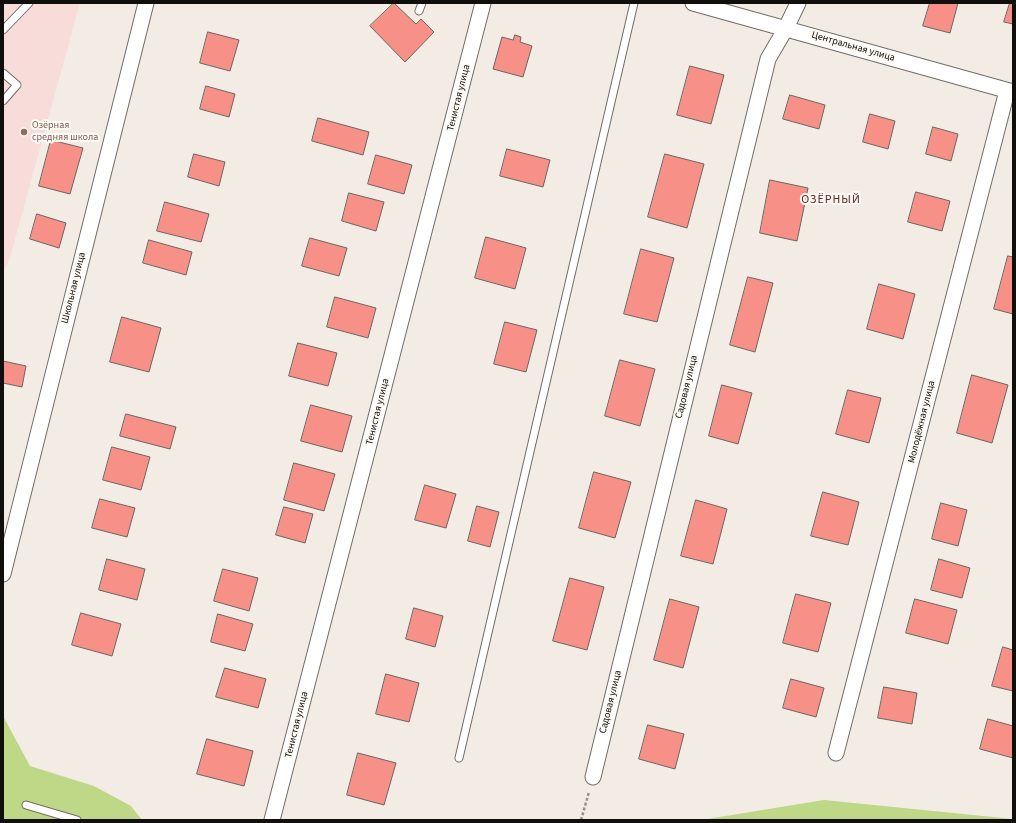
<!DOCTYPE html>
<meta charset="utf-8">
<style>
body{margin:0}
#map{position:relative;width:1016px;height:823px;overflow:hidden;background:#f2ece4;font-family:"Source Sans 3",sans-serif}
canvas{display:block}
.frame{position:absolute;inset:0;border:4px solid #110f0c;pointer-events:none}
</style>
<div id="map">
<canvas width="1016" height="823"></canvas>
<div class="frame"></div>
</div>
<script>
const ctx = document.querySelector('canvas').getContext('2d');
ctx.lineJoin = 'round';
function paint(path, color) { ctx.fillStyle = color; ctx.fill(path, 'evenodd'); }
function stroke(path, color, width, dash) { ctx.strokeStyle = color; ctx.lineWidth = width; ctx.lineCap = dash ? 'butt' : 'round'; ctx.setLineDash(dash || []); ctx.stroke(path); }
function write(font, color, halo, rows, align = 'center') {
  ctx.font = font + ' "Source Sans 3",sans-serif'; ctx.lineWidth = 4; ctx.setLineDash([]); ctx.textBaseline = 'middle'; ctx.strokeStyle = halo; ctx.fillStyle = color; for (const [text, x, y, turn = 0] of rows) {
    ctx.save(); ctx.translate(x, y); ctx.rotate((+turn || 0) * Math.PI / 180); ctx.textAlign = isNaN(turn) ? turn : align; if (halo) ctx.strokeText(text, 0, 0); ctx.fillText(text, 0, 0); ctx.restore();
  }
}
const education = new Path2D(`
 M3,3H80L9,261L3,271Z`);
const green = new Path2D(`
 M3,716L30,766L94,786L131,806L142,820H3Z
 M824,800L1013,819V820H701Z`);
const building = new Path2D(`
 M394,3L416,24L421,19L434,32L405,62L370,26Z
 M930,3H958L950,33L923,26Z
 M1010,3H1013V24L1004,22Z
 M208,32L239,40L230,71L200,63Z
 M515,35L521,37L520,42L532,46L523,77L493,69L502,37L513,40Z
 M690,66L724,75L711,124L677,115Z
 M206,86L235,94L229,117L200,109Z
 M790,95L825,105L819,129L783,119Z
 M870,114L895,121L888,149L863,142Z
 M318,118L369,132L363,155L312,141Z
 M933,127L958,134L951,161L926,154Z
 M51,140L83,148L70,194L39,186Z
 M507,149L550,160L543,187L500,176Z
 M194,154L225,162L219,186L188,177Z
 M665,154L704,164L687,228L648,217Z
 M376,155L412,165L404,194L368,184Z
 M770,180L808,188L797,241L760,233Z
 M916,192L950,201L942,231L908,222Z
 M349,193L384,202L376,231L342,221Z
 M165,202L209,214L201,242L157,231Z
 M37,214L66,223L59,248L30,239Z
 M486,237L526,248L515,289L475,278Z
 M310,238L347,248L339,276L302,266Z
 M149,240L192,252L186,275L143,263Z
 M641,249L674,258L657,322L624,314Z
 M1008,256L1013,257V314L994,309Z
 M748,277L773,283L755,352L730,345Z
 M879,284L915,294L903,339L867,329Z
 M335,297L376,308L368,338L327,327Z
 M122,317L161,328L149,372L110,362Z
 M505,322L537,330L526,372L494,364Z
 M298,343L337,353L328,386L289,376Z
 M620,360L655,369L640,426L605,416Z
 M3,361L26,366L22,387L3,383Z
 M972,375L1008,385L992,443L957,433Z
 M722,385L752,393L738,444L709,436Z
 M848,390L881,398L869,443L836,434Z
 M311,405L352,416L342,452L301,441Z
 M126,414L176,427L170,449L120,436Z
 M112,447L150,457L141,490L103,480Z
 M294,463L335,474L324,511L284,500Z
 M594,472L631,482L615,538L579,528Z
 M425,485L456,494L446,528L415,520Z
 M823,492L859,502L848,545L811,536Z
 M100,499L135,508L127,537L92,528Z
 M696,500L727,509L713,564L681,556Z
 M941,503L967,510L958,546L932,539Z
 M477,506L499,512L490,547L468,541Z
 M284,507L313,514L305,543L276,535Z
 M107,559L145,569L137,600L99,590Z
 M939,559L970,568L962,598L931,590Z
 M223,569L258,578L249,611L214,601Z
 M570,578L604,587L587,650L553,641Z
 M796,594L831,603L818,652L783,643Z
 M670,599L699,607L683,668L654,660Z
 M915,599L957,610L948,644L906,633Z
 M414,608L443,616L435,647L406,639Z
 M81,613L121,624L112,656L72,645Z
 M218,614L253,624L245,651L211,642Z
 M1003,647L1013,650V691L992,686Z
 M225,668L266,679L258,708L216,697Z
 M386,674L419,683L409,722L376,714Z
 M791,679L824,688L816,717L783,708Z
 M884,687L917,693L912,724L878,718Z
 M988,719L1013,726V758L980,749Z
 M648,725L684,734L675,769L639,759Z
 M207,739L253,751L244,786L197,774Z
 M358,753L396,763L384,805L347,795Z`);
const path = new Path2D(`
 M581,820L589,792`);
const service = new Path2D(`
 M419,11L422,3
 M3,30L29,3
 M3,73L17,85L3,101
 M459,758L634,3
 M26,805L77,820`);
const minor = new Path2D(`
 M693,3L1013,92
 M3,574L146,3
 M836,753L1007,91
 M593,777L768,59L786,28L798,3
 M272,820L483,3`);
const markers = [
 [24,132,4,"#8d6e63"]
];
const streetNames = [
 ["Центральная улица",853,47,16],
 ["Тенистая улица",459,98,-76],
 ["Школьная улица",74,288,-76],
 ["Садовая улица",687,387,-76],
 ["Тенистая улица",378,412,-76],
 ["Молодёжная улица",922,422,-76],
 ["Садовая улица",611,702,-76],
 ["Тенистая улица",297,725,-76]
];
const educationNames = [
 ["Озёрная",32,126],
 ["средняя школа",32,138]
];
const quarterNames = [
 ["ОЗЁРНЫЙ",831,200]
];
paint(education, '#f7dcda');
paint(green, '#bfd888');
paint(building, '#f79087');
stroke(building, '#6d6463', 1);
stroke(service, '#726d66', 9);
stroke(minor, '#726d66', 17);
stroke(path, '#95918b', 2.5, [3, 2]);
stroke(service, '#fff', 7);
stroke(minor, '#fff', 15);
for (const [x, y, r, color] of markers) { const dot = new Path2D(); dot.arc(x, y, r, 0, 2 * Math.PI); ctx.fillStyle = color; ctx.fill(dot); stroke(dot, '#fefaf3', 1.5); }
write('10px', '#110f0c', '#fefaf3', streetNames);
write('10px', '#785e54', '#fefaf3', educationNames, 'left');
ctx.letterSpacing = '1px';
write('12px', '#652022', '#fefaf3', quarterNames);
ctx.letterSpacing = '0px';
</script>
